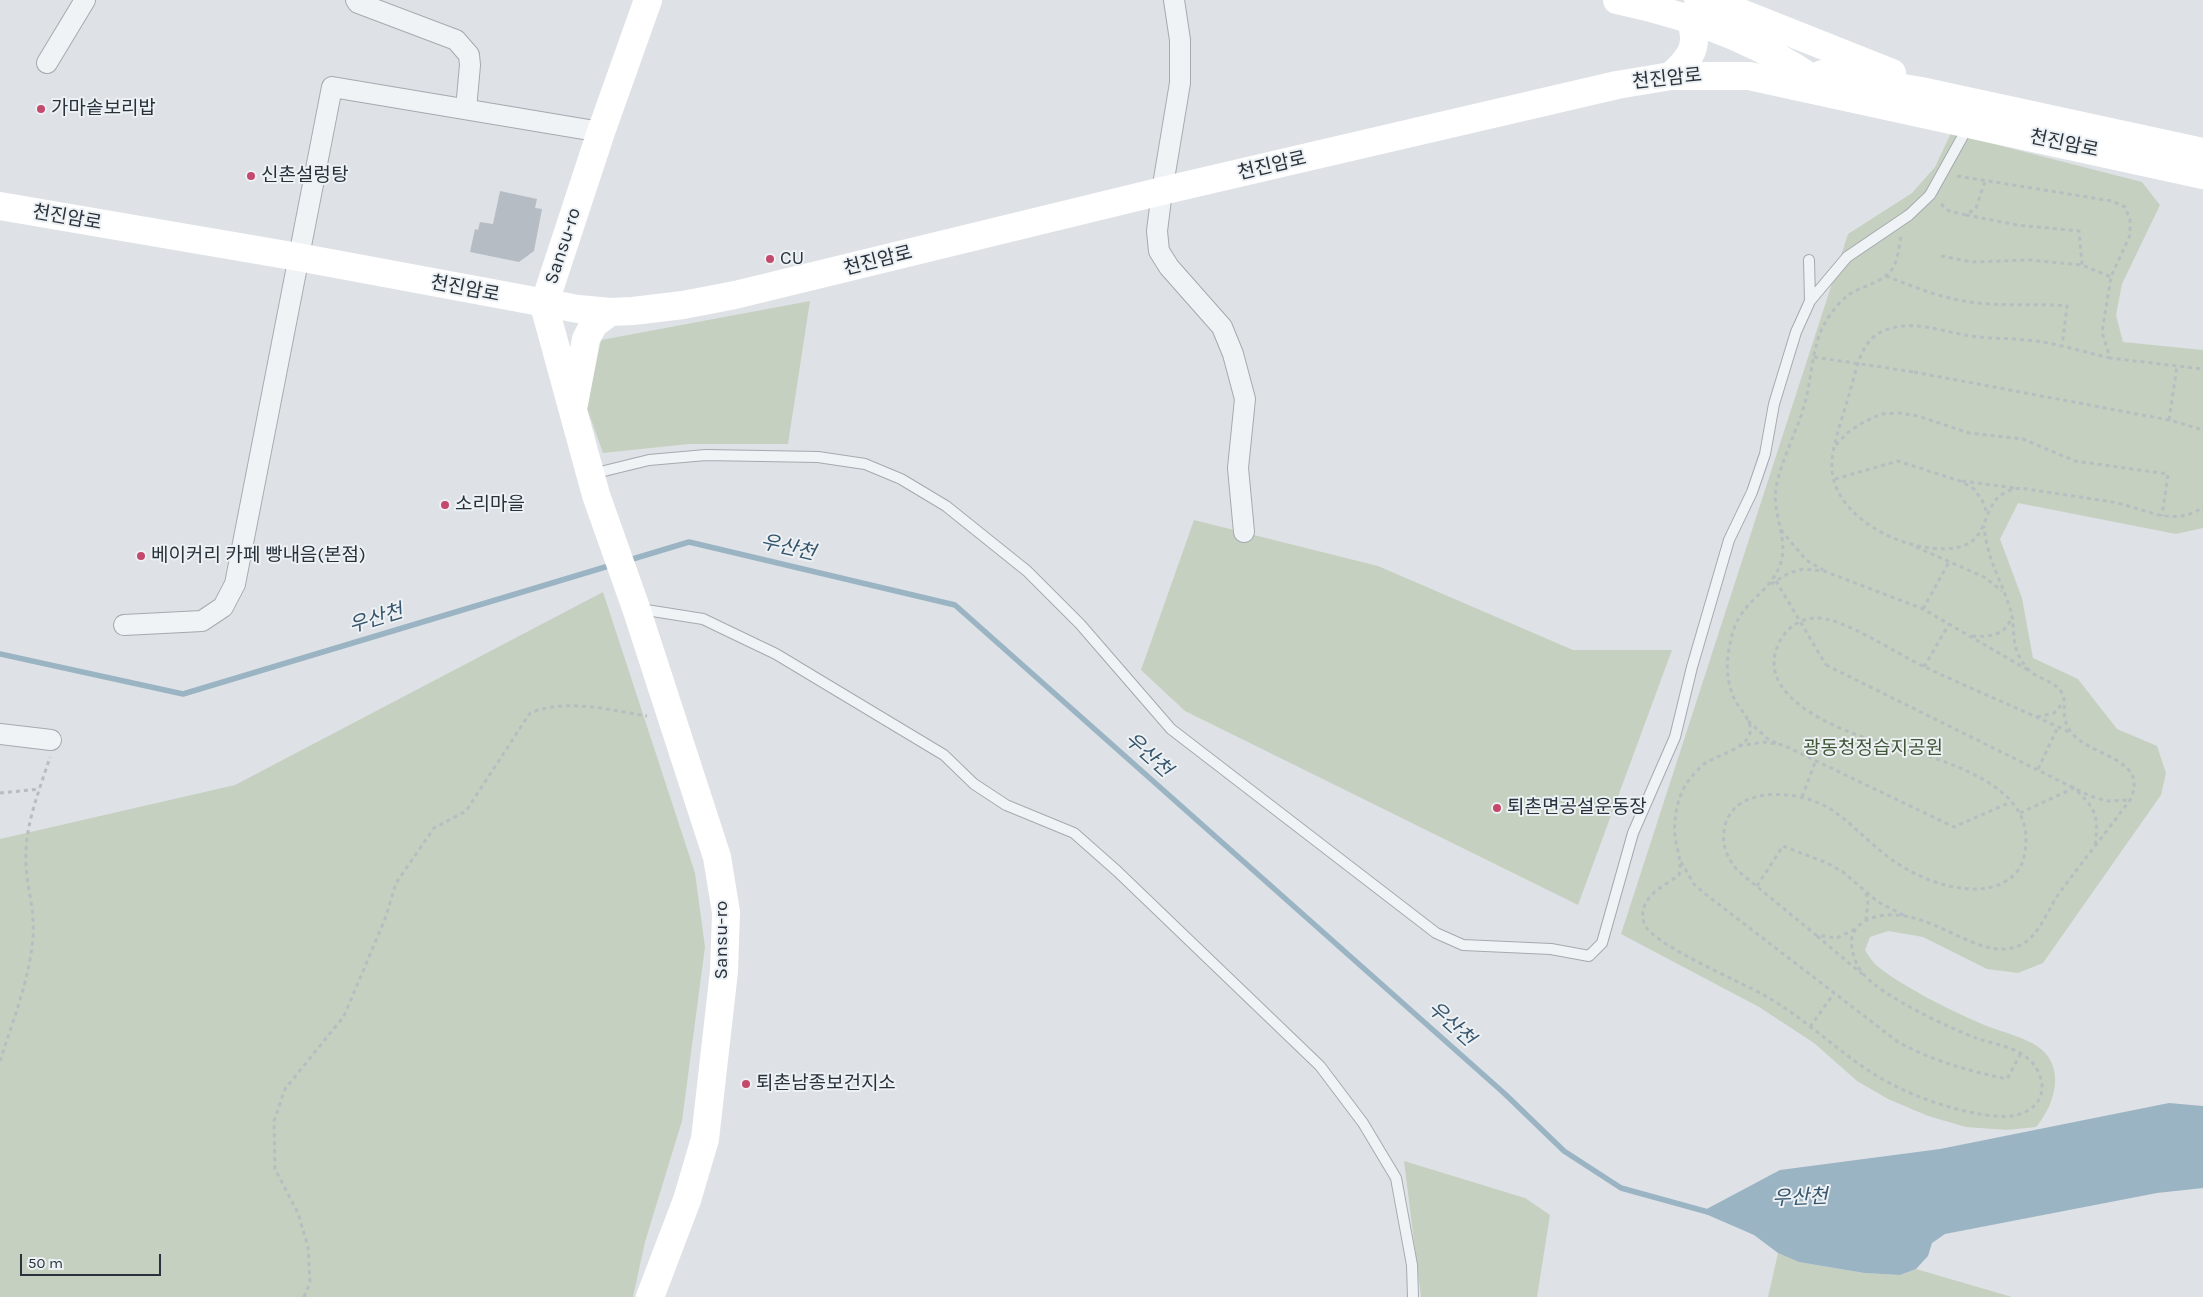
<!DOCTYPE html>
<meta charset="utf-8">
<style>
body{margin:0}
#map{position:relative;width:2203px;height:1297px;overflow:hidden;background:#dee2e6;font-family:Karla,sans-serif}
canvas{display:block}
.scale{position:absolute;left:20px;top:1254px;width:141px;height:22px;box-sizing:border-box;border:2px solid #28323c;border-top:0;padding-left:6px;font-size:15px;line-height:18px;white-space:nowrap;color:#28323c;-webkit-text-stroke:4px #edf1f4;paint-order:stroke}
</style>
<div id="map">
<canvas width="2203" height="1297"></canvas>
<div class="scale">50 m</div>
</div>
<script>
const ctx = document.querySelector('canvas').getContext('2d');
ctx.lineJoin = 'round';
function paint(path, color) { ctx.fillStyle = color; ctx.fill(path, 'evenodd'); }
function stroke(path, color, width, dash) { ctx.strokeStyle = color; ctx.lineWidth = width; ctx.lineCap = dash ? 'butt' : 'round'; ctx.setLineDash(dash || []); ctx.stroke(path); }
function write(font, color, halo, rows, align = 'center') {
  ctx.font = font + ' Karla,"Noto Sans KR",sans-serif'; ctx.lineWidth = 4; ctx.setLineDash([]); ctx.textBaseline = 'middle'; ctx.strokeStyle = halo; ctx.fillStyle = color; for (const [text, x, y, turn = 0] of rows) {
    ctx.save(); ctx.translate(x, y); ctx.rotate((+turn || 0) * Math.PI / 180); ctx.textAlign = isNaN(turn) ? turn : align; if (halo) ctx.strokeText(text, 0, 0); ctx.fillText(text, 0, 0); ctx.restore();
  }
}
const green = new Path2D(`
 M1951,133L2142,182L2160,205L2122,284L2116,315L2123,342L2203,350V528L2176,534L2018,503L2000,539L2022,598L2033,658L2078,679L2117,729L2157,746L2166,773L2161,795L2043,963L2018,973L1987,969L1923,937L1888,931L1870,937L1865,950C1868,955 1872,961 1876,965C1901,986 1957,1014 1987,1026C2003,1032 2023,1037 2037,1046C2067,1066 2055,1105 2036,1127L2007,1130L1966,1127L1928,1116L1888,1099L1857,1081L1814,1043L1759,1007L1621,934L1848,234L1912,193L1935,167Z
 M810,301L788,444H689L603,453L587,408L601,340Z
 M1194,520L1378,566L1573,650H1672L1578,905L1185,711L1141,670Z
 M603,592L695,873L705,947L682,1121L645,1242L633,1297H0V839L235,785Z
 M1404,1161L1525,1198L1550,1215L1537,1297H1421Z
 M1778,1253L1800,1262L1864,1273L1900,1275L1916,1269L2012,1297H1768Z`);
const water = new Path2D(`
 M2169,1103L2203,1106V1188L2157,1193L1945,1234L1932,1243L1928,1256L1916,1269L1900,1275L1864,1273L1799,1262L1778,1253L1754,1235L1701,1212L1780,1170L1940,1149Z`);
const stream = new Path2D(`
 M626,561L689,542L955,605L1505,1094L1564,1151L1621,1188L1708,1212
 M0,654L183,694L612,565`);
const building = new Path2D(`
 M500,191L537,199L535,208L542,209L534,251L519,262L470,252L475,229L478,230L480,222L493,224Z`);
const path = new Path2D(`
 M1957,176L2112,201L2125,207L2130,220V235L2111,277L2102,332L2110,358L2203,369
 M1941,204L1949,211L1966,215L1976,208L1985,181
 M1966,215L2017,225L2079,231L2082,265
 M1901,237C1899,246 1898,258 1894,266C1884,284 1861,285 1847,296C1836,305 1823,323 1819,336C1811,359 1811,383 1804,406C1796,434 1781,460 1776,488C1772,514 1788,537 1781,562C1774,586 1753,596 1740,616C1733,627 1730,642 1728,655C1726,670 1728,682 1733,696C1737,707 1753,720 1750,733C1746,749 1717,755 1704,764C1699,768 1693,775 1689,780C1677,795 1672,823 1676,842C1678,853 1682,863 1679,875C1663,887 1637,897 1644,923C1649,943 1741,982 1762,994C1800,1015 1831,1045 1866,1069C1898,1091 1941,1107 1979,1114C1993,1116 2012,1119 2025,1112C2053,1099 2043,1065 2020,1053C2006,1045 1990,1043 1976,1038C1947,1027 1884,997 1864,975C1856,966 1850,950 1852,937C1855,927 1863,921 1872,918C1911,905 1948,935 1983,946C1992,949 2002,950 2012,948C2017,947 2023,944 2027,941C2042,929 2049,907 2060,892C2083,861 2107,831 2130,800C2151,758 2088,756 2071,732C2059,716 2068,706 2062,693C2055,680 2036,679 2028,669C2007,646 2018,629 2009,605C1999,576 1987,558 1984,526
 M1941,256L1972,262L2029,260L2082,265L2111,277
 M1886,276C1914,287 1941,298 1970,302C2001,307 2035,303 2067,306L2062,347
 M2110,358C2083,352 2054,342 2025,340C2010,338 1995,339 1980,337C1949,335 1914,317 1883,331C1860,341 1857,369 1850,391C1844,414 1834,438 1832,461C1828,510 1889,544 1931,548C2007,556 1967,494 2021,488C2051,493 2082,497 2112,502C2142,507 2174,529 2203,507
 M1914,372L2169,420L2203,430
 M2169,420L2177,366
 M1836,445L1847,433L1862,423L1881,414L1900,413L1918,416L1969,433L2023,439L2075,461L2168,474L2162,516
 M1835,479L1898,461L1960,481L1973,488L1982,500L1987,513
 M1962,481L2015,488
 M1781,530L1806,560L1823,570
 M1916,547L1984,577L2002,591
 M1771,584L1789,573L1803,569L1824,571L1923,609L2028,670
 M1923,609L1949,562
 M1972,636C1989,637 2004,636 2011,619
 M1826,665L2090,796L2107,801L2130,800
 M1924,667L1949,624
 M2037,717L2054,713L2063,703
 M1748,721L1768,739L1779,744
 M1739,746L1764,742L1783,745L1954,827L2011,802
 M2038,769L2058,727
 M0,793L40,789
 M1802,797L1816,760
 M2020,813L2074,788C2096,809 2099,815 2095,846
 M1681,862L1694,884L1704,893L1898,1042C1933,1061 1969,1071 2007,1079L2021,1053
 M1757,886L1783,846L1827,863L1843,872L1878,902L1905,916
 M1866,893L1868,901L1866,920
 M1855,929L1837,938L1816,935L1738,871C1728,859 1722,848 1724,831C1729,793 1774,790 1804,798C1836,806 1852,827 1876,847C1903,871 1939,889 1976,889C1993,889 2009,883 2019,869C2025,859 2026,848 2026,837C2024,775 1919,754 1872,740C1834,728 1751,694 1780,641C1787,628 1799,619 1815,618C1842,616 1898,655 1925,667C1973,690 2023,710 2071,733
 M1817,936L1862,974
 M1810,1027L1834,993
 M0,1061C13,1020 30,979 33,936C35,911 27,888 26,864C24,826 39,792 50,757
 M304,1297L310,1282L308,1247L298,1213L275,1169L274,1121L285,1089L344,1016L385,919L396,883L434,828L466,811L530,713C567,698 609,710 647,716`);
const lane = new Path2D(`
 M1809,260L1810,301
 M592,474L649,460L706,455L818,457L865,464L901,479L946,506L1027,571L1080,624L1171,729L1436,933L1463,945L1551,949L1589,956L1602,943L1633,833L1675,737L1692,667L1729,540L1752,492L1765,454L1774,404L1796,332L1810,301L1847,257L1909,215L1930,195L1969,125
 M640,609L703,619L776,654L944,755L974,784L1006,805L1074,833L1117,871L1320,1066L1363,1123L1396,1178L1412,1265L1413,1297`);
const street = new Path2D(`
 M356,0L358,3L456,40L469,55L470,65L466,109
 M1174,0L1180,40V83L1162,191L1157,231L1159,251L1169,267L1222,327L1233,354L1245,399L1238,468L1244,532
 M47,63L85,0
 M124,625L202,621L223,607L235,584L332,87L601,132
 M0,734L51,740`);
const secondary = new Path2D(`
 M648,0L601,132L544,305L596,495L636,608L717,857L726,912L724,971L705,1139L687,1200L650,1297
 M1617,0C1693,16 1766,43 1828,90
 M1698,0L1716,3L1892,73
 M1822,74L1921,91L2203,152
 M1671,76C1691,58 1700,46 1690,19
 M0,206L298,257L578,309L610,312L633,311L683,305L735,295L1162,191L1617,85L1671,76H1749L2203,175
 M574,404L586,339L594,324L610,312`);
const pathBridge = new Path2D(`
 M1814,357L1914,372
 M1776,581L1826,665`);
const markers = [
 [41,109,5,"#c44a6d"],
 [251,176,5,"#c44a6d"],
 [770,259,5,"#c44a6d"],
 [445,505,5,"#c44a6d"],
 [141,556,5,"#c44a6d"],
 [1497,808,5,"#c44a6d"],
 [746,1084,5,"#c44a6d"]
];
const streetNames = [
 ["천진암로",1667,79,-6],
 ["천진암로",2064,144,12],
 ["천진암로",1272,166,-13],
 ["천진암로",67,218,10],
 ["Sansu-ro",563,246,-72],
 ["천진암로",878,261,-14],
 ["천진암로",465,289,11],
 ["Sansu-ro",722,940,-90]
];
const poiNames = [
 ["가마솥보리밥",51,109],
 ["신촌설렁탕",261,176],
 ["CU",780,259],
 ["소리마을",455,505],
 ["베이커리 카페 빵내음(본점)",151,556],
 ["퇴촌면공설운동장",1507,808],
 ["퇴촌남종보건지소",756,1084]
];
const parkNames = [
 ["광동청정습지공원",1873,749]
];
const waterNames = [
 ["우산천",788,548,13],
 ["우산천",376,619,-17],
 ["우산천",1148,755,42],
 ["우산천",1451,1024,42],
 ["우산천",1800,1198,-2]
];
paint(green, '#c6d0c0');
paint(water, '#9bb4c4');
stroke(stream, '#9bb4c4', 5.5);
paint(building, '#b6bcc3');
stroke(lane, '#a4aab0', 12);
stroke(street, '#a4aab0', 22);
stroke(path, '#b8bdc1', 3, [4, 4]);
stroke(lane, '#f0f3f5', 10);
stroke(street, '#f0f3f5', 20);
stroke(secondary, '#fff', 28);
stroke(pathBridge, '#b8bdc1', 3, [4, 4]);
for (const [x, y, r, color] of markers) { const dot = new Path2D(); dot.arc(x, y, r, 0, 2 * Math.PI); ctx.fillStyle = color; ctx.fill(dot); stroke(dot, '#edf1f4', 2); }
write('19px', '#28323c', '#edf1f4', streetNames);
write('19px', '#28323c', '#edf1f4', poiNames, 'left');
write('19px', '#415737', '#edf1f4', parkNames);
write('italic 20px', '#35556d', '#edf1f4', waterNames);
</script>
